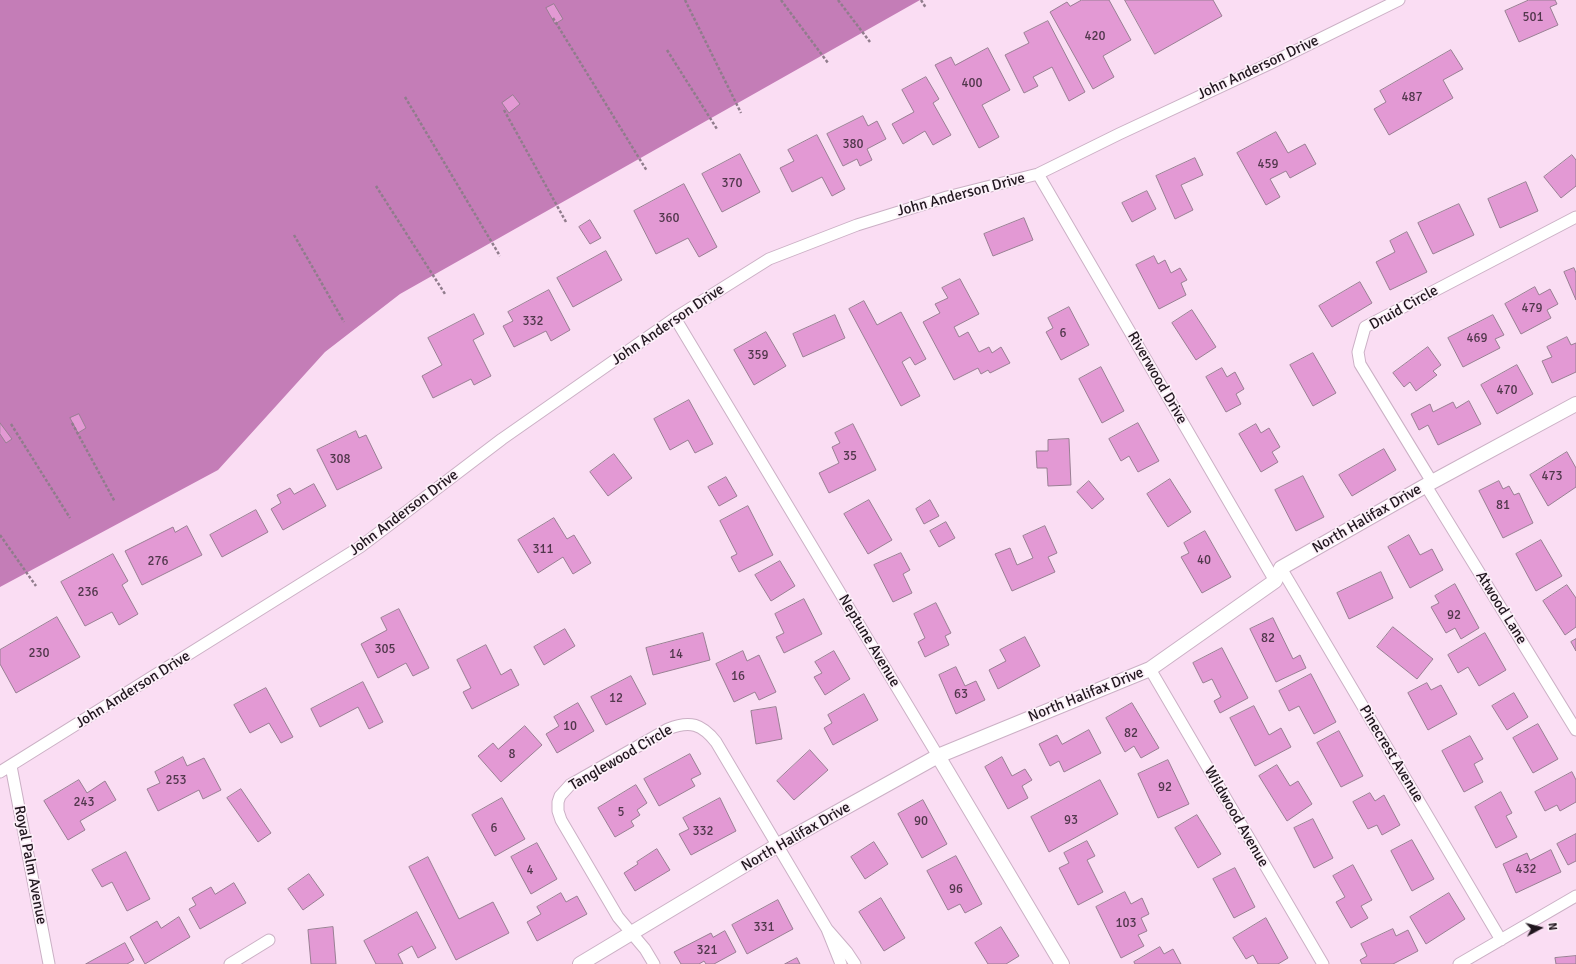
<!DOCTYPE html>
<style>
body{margin:0}
#map{position:relative;width:1576px;height:964px;overflow:hidden;background:#faddf3;font-family:Signika,sans-serif}
canvas{display:block}
.north{position:absolute;left:1520px;top:908px;width:40px;height:40px;-webkit-text-stroke:3px #fcf0f9;paint-order:stroke;rotate:83deg;font-size:11px;font-weight:700;line-height:16px;text-align:center;color:#20161e}
.north::after{content:'';display:block;margin:auto;width:14px;height:18px;background:#20161e;clip-path:polygon(50% 0,100% 100%,50% 72%,0 100%)}
</style>
<div id="map">
<canvas width="1576" height="964"></canvas>
<div class="north">N</div>
</div>
<script>
const ctx = document.querySelector('canvas').getContext('2d');
ctx.lineJoin = 'round';
function paint(path, color) { ctx.fillStyle = color; ctx.fill(path, 'evenodd'); }
function stroke(path, color, width, dash) { ctx.strokeStyle = color; ctx.lineWidth = width; ctx.lineCap = dash ? 'butt' : 'round'; ctx.setLineDash(dash || []); ctx.stroke(path); }
function write(font, color, halo, rows, align = 'center') {
  ctx.font = font + ' Signika,sans-serif'; ctx.lineWidth = 3.5; ctx.setLineDash([]); ctx.textBaseline = 'middle'; ctx.strokeStyle = halo; ctx.fillStyle = color; for (const [text, x, y, turn = 0] of rows) {
    ctx.save(); ctx.translate(x, y); ctx.rotate((+turn || 0) * Math.PI / 180); ctx.textAlign = isNaN(turn) ? turn : align; if (halo) ctx.strokeText(text, 0, 0); ctx.fillText(text, 0, 0); ctx.restore();
  }
}
const water = new Path2D(`
 M0,0H920L400,294L325,352L218,470L0,587Z`);
const building = new Path2D(`
 M1082,0H1109L1131,40L1103,56L1114,77L1093,89L1050,12L1067,2L1070,6Z
 M1125,0H1213L1222,16L1155,54Z
 M1529,0H1555L1557,4L1550,7L1558,25L1519,42L1505,11Z
 M554,4L563,19L555,24L546,8Z
 M1048,21L1085,92L1069,101L1052,67L1033,77L1038,86L1024,93L1005,55L1029,43L1024,33Z
 M988,48L1010,90L982,105L999,137L979,148L935,65L951,57L955,65Z
 M1451,50L1463,69L1443,80L1453,98L1389,135L1374,109L1386,102L1380,91Z
 M926,77L939,99L933,103L951,135L933,145L925,131L903,144L892,124L914,112L902,90Z
 M513,95L520,104L509,113L502,103Z
 M863,116L868,126L877,121L886,139L867,149L872,160L860,166L857,159L843,166L827,134Z
 M1276,132L1288,153L1305,144L1316,164L1290,178L1286,171L1270,179L1280,197L1266,205L1237,153Z
 M817,135L845,189L832,196L822,177L792,192L780,168L794,161L788,150Z
 M740,154L760,192L722,212L702,174Z
 M1572,155L1576,160V186L1561,198L1544,177Z
 M1195,158L1203,175L1181,185L1193,210L1175,219L1156,176Z
 M1526,182L1538,211L1500,228L1488,199Z
 M684,184L717,247L699,257L688,238L656,254L634,211Z
 M1147,191L1156,209L1132,222L1122,203Z
 M1459,204L1474,235L1433,254L1418,223Z
 M1024,218L1033,240L993,256L984,234Z
 M590,220L601,238L590,244L579,227Z
 M1407,232L1427,272L1390,290L1376,262L1395,252L1390,241Z
 M606,251L622,280L573,307L557,278Z
 M1154,256L1158,264L1165,260L1171,273L1180,268L1187,280L1181,283L1186,295L1159,309L1136,265Z
 M1574,268L1576,273V300L1564,272Z
 M960,279L979,314L954,327L959,337L968,332L979,352L989,347L992,353L1001,347L1010,363L990,373L988,370L981,374L978,368L954,380L923,322L940,313L935,304L948,298L942,288Z
 M1360,282L1372,303L1332,327L1319,306Z
 M1535,287L1539,295L1550,289L1558,304L1547,310L1551,318L1521,334L1505,304Z
 M549,290L570,330L551,341L546,331L514,347L503,326L513,321L508,312Z
 M864,301L877,325L901,312L926,359L915,365L910,357L902,362L920,396L901,406L849,309Z
 M1069,307L1089,345L1061,360L1046,332L1053,328L1048,318Z
 M1192,310L1216,347L1196,360L1172,323Z
 M474,314L484,334L473,340L491,376L474,385L471,379L433,398L422,376L442,365L428,338Z
 M835,315L845,338L803,357L793,334Z
 M1493,315L1504,335L1495,339L1500,348L1463,367L1448,338Z
 M766,332L786,366L754,385L734,350Z
 M1567,337L1571,345L1576,343V372L1552,383L1542,361L1552,357L1547,347Z
 M1428,347L1441,365L1433,371L1437,375L1416,391L1410,382L1404,387L1393,373Z
 M1313,353L1336,393L1313,406L1290,365Z
 M1517,365L1533,394L1497,414L1481,385Z
 M1101,367L1124,411L1102,423L1079,379Z
 M1222,368L1227,377L1235,372L1244,389L1236,394L1241,404L1226,412L1206,377Z
 M689,400L713,444L695,453L688,440L670,450L654,419Z
 M1469,401L1481,424L1438,445L1428,425L1419,430L1411,414L1430,404L1433,412L1453,402L1456,408Z
 M79,414L86,428L78,433L70,418Z
 M0,423L12,439L6,443L0,434Z
 M1138,423L1159,461L1138,472L1129,456L1121,461L1109,439Z
 M853,424L876,470L829,493L819,473L839,463L832,447L840,443L835,433Z
 M1256,424L1261,433L1269,428L1280,447L1272,452L1278,462L1261,472L1239,434Z
 M356,431L359,438L366,435L382,468L337,490L317,450Z
 M1069,439L1071,485L1048,486L1047,468H1037L1036,451H1048V440Z
 M1384,449L1396,470L1352,496L1339,475Z
 M1567,452L1576,468V487L1548,506L1530,475Z
 M614,454L632,478L608,496L590,472Z
 M1303,476L1324,517L1296,531L1275,490Z
 M726,477L737,496L719,506L708,487Z
 M1170,479L1191,512L1168,527L1147,494Z
 M1089,481L1104,499L1092,509L1077,492Z
 M1499,481L1503,489L1509,486L1514,495L1519,493L1533,523L1503,538L1479,491Z
 M314,484L326,506L283,530L271,509L281,503L277,495L290,488L294,494Z
 M869,500L892,540L868,554L844,514Z
 M930,500L939,516L924,524L916,509Z
 M748,506L773,555L739,572L731,557L737,554L720,521Z
 M256,510L268,532L222,557L210,535Z
 M554,518L567,539L574,535L591,563L573,574L563,557L538,573L518,540Z
 M946,522L955,538L939,547L930,531Z
 M187,526L202,555L142,585L125,551L173,527L175,532Z
 M1045,526L1057,553L1048,557L1055,572L1012,591L995,554L1010,548L1017,565L1033,558L1023,536Z
 M1205,531L1231,577L1202,593L1181,557L1189,553L1184,543Z
 M1409,535L1420,555L1432,549L1443,570L1410,588L1388,547Z
 M1541,540L1562,576L1536,591L1516,554Z
 M901,553L910,570L903,574L912,593L893,602L874,565Z
 M113,554L128,581L122,585L138,614L119,625L112,612L85,626L61,582Z
 M780,561L795,586L771,601L755,575Z
 M1381,572L1393,598L1349,619L1337,593Z
 M1455,584L1479,628L1461,639L1455,628L1446,633L1431,607L1439,603L1435,596Z
 M1567,585L1576,598V627L1565,635L1543,601Z
 M804,599L822,634L784,653L776,637L784,633L775,614Z
 M936,603L951,633L945,636L949,645L925,657L918,642L925,638L914,614Z
 M399,609L429,668L413,676L406,663L378,678L361,644L387,630L381,618Z
 M57,617L80,657L16,693L0,664V650Z
 M1273,618L1293,659L1300,655L1306,668L1276,682L1250,629Z
 M1393,627L1433,659L1417,679L1377,647Z
 M565,629L575,646L544,665L534,647Z
 M703,633L710,660L653,675L646,648Z
 M1485,633L1506,670L1479,686L1468,667L1458,673L1448,655Z
 M1025,637L1040,666L998,689L989,670L1006,661L1000,650Z
 M1576,639V651L1571,642Z
 M486,645L501,675L511,669L519,685L472,709L463,692L471,688L457,660Z
 M1222,648L1248,698L1220,713L1214,701L1221,697L1212,679L1203,683L1193,663Z
 M743,651L747,661L759,655L776,692L759,700L755,692L734,702L716,664Z
 M834,651L850,679L825,695L814,677L822,673L815,662Z
 M956,667L965,686L976,681L985,700L956,714L939,675Z
 M1311,674L1336,722L1314,734L1299,706L1289,711L1279,691Z
 M631,676L646,704L606,725L591,697Z
 M363,682L383,722L369,729L358,707L320,727L311,709Z
 M1427,683L1431,690L1441,685L1457,714L1428,730L1408,693Z
 M266,688L293,737L281,743L269,723L250,733L234,705Z
 M1514,693L1528,717L1507,730L1492,706Z
 M864,694L878,720L833,745L824,728L832,723L828,715Z
 M578,703L594,731L557,753L546,734L559,726L554,717Z
 M1132,703L1159,748L1141,758L1134,746L1125,752L1106,718Z
 M1254,706L1269,735L1281,728L1291,747L1255,766L1230,718Z
 M776,707L782,739L756,744L751,711Z
 M1538,724L1558,759L1533,773L1513,738Z
 M525,726L542,745L501,782L478,756L493,743L498,749Z
 M1089,730L1101,753L1064,772L1059,761L1050,766L1039,744L1057,735L1062,744Z
 M1339,731L1363,776L1341,787L1317,743Z
 M1470,736L1483,759L1474,764L1483,782L1464,792L1442,751Z
 M810,750L828,770L794,800L777,781Z
 M690,754L701,774L691,779L695,786L659,806L644,779Z
 M183,757L187,766L204,758L221,790L203,799L199,790L158,811L147,789L160,783L155,772Z
 M1002,757L1012,776L1025,769L1032,780L1022,786L1028,798L1008,809L985,767Z
 M1168,760L1189,804L1158,818L1138,774Z
 M1277,765L1290,786L1298,781L1312,804L1287,821L1259,776Z
 M1572,772L1576,780V802L1560,811L1557,805L1545,811L1535,792Z
 M79,780L87,793L105,781L116,800L80,821L85,830L68,840L44,801Z
 M1100,780L1118,814L1049,852L1031,817Z
 M636,785L647,803L637,810L640,815L631,821L634,826L615,837L598,808Z
 M241,789L271,833L258,842L227,798Z
 M1501,792L1512,813L1506,816L1517,837L1496,848L1475,807Z
 M1370,793L1375,801L1384,795L1400,825L1382,835L1377,825L1368,829L1353,802Z
 M502,798L525,839L495,856L472,815Z
 M720,798L736,831L691,855L679,834L689,829L683,818Z
 M923,800L947,844L922,858L898,814Z
 M1197,815L1221,854L1198,868L1175,828Z
 M1313,819L1333,858L1314,868L1294,828Z
 M1576,834V861L1568,865L1557,844Z
 M1412,840L1434,879L1412,891L1391,851Z
 M1087,841L1095,856L1087,860L1103,892L1078,905L1059,868L1069,863L1064,853Z
 M874,842L888,864L865,879L851,857Z
 M537,843L557,879L531,894L511,857Z
 M657,849L670,870L635,891L624,873L638,864L637,862Z
 M1551,850L1561,872L1516,893L1503,864L1527,853L1530,860Z
 M126,852L150,899L127,911L112,882L102,887L92,870Z
 M956,856L982,904L965,913L960,904L948,910L927,871Z
 M428,857L459,919L493,902L509,933L456,960L409,867Z
 M1353,865L1372,900L1361,906L1368,918L1351,928L1336,902L1345,897L1333,876Z
 M1235,868L1255,907L1234,918L1213,879Z
 M309,874L324,895L303,910L288,889Z
 M234,883L246,903L200,929L189,909L196,905L192,898L211,887L215,894Z
 M1125,892L1131,904L1142,898L1149,914L1141,918L1147,931L1138,935L1144,946L1121,958L1096,907Z
 M561,893L566,902L577,896L587,914L537,941L527,922L541,914L537,907Z
 M1449,893L1465,919L1426,944L1410,917Z
 M881,898L905,938L884,951L859,912Z
 M778,900L793,929L747,954L732,925Z
 M417,912L436,948L418,958L412,946L398,954L403,964H376L364,941Z
 M179,917L190,937L145,964L130,937L157,921L161,928Z
 M1266,918L1288,958L1278,964H1258L1253,955L1246,959L1233,938Z
 M333,927L336,964H311L308,930Z
 M1001,927L1019,956L1006,964H988L975,943Z
 M1393,929L1396,936L1408,930L1418,951L1393,964H1362L1360,960L1367,956L1361,944Z
 M725,931L736,952L714,964H706L704,961L699,964H681L674,952L711,933L713,937Z
 M125,943L134,960L127,964H86Z
 M1160,947L1164,954L1173,949L1181,964H1135L1134,962Z
 M1576,956V964H1556L1555,958Z
 M797,958L800,964H785Z`);
const path = new Path2D(`
 M685,0L741,113
 M781,0L828,63
 M838,0L870,42
 M921,0L926,8
 M553,18L647,171
 M667,50L717,129
 M405,97L500,256
 M504,110L566,222
 M376,186L445,294
 M294,235L344,322
 M72,423L115,502
 M11,424L70,518
 M0,535L36,586`);
const minor = new Path2D(`
 M1038,174L1275,581
 M675,318L938,756
 M1432,482L1360,364L1358,352L1365,327L1576,217
 M1426,486L1576,730
 M1281,568L1501,940
 M1150,669L1323,964
 M11,766L49,964
 M0,772L360,547L502,439L675,318L769,259L857,225L947,197L1038,174L1119,134L1271,63L1399,0
 M230,964L269,940
 M654,964L645,949L618,917L561,820L558,811V802L560,796L570,785L668,729C690,720 702,724 716,742L827,929
 M841,964L827,929L847,952L855,964
 M1459,964L1576,896`);
const tertiary = new Path2D(`
 M938,756L1062,964
 M580,964L778,845L938,756L1150,669L1275,581L1281,568L1432,482L1576,404`);
const numberNames = [
 ["501",1533,18],
 ["420",1095,37],
 ["400",972,84],
 ["487",1412,98],
 ["380",853,145],
 ["459",1268,165],
 ["370",732,184],
 ["360",669,219],
 ["479",1532,309],
 ["332",533,322],
 ["6",1063,334],
 ["469",1477,339],
 ["359",758,356],
 ["470",1507,391],
 ["35",850,457],
 ["308",340,460],
 ["473",1552,477],
 ["81",1503,506],
 ["311",543,550],
 ["40",1204,561],
 ["276",158,562],
 ["236",88,593],
 ["92",1454,616],
 ["82",1268,639],
 ["305",385,650],
 ["230",39,654],
 ["14",676,655],
 ["16",738,677],
 ["63",961,695],
 ["12",616,699],
 ["10",570,727],
 ["82",1131,734],
 ["8",512,755],
 ["253",176,781],
 ["92",1165,788],
 ["243",84,803],
 ["5",621,813],
 ["93",1071,821],
 ["90",921,822],
 ["6",494,829],
 ["332",703,832],
 ["432",1526,870],
 ["4",530,871],
 ["96",956,890],
 ["103",1126,924],
 ["331",764,928],
 ["321",707,951]
];
const streetNames = [
 ["John Anderson Drive",1258,68,-25],
 ["John Anderson Drive",961,195,-15],
 ["Druid Circle",1404,308,-29],
 ["John Anderson Drive",668,325,-34],
 ["Riverwood Drive",1157,378,60],
 ["John Anderson Drive",404,513,-37],
 ["North Halifax Drive",1367,519,-30],
 ["Atwood Lane",1501,608,58],
 ["Neptune Avenue",869,641,59],
 ["John Anderson Drive",133,690,-32],
 ["North Halifax Drive",1086,695,-22],
 ["Pinecrest Avenue",1391,754,59],
 ["Tanglewood Circle",621,758,-30],
 ["Wildwood Avenue",1236,817,60],
 ["North Halifax Drive",796,837,-30],
 ["Royal Palm Avenue",30,865,79]
];
paint(water, '#c47db7');
paint(building, '#e399d4');
stroke(building, '#997f93', 1);
stroke(minor, '#cbb0c5', 13);
stroke(tertiary, '#cbb0c5', 16);
stroke(path, '#907c8c', 2.5, [3, 2]);
stroke(minor, '#fff', 11);
stroke(tertiary, '#fff', 14);
write('13px', '#51374c', null, numberNames);
write('15px', '#20161e', '#fcf0f9', streetNames);
</script>
